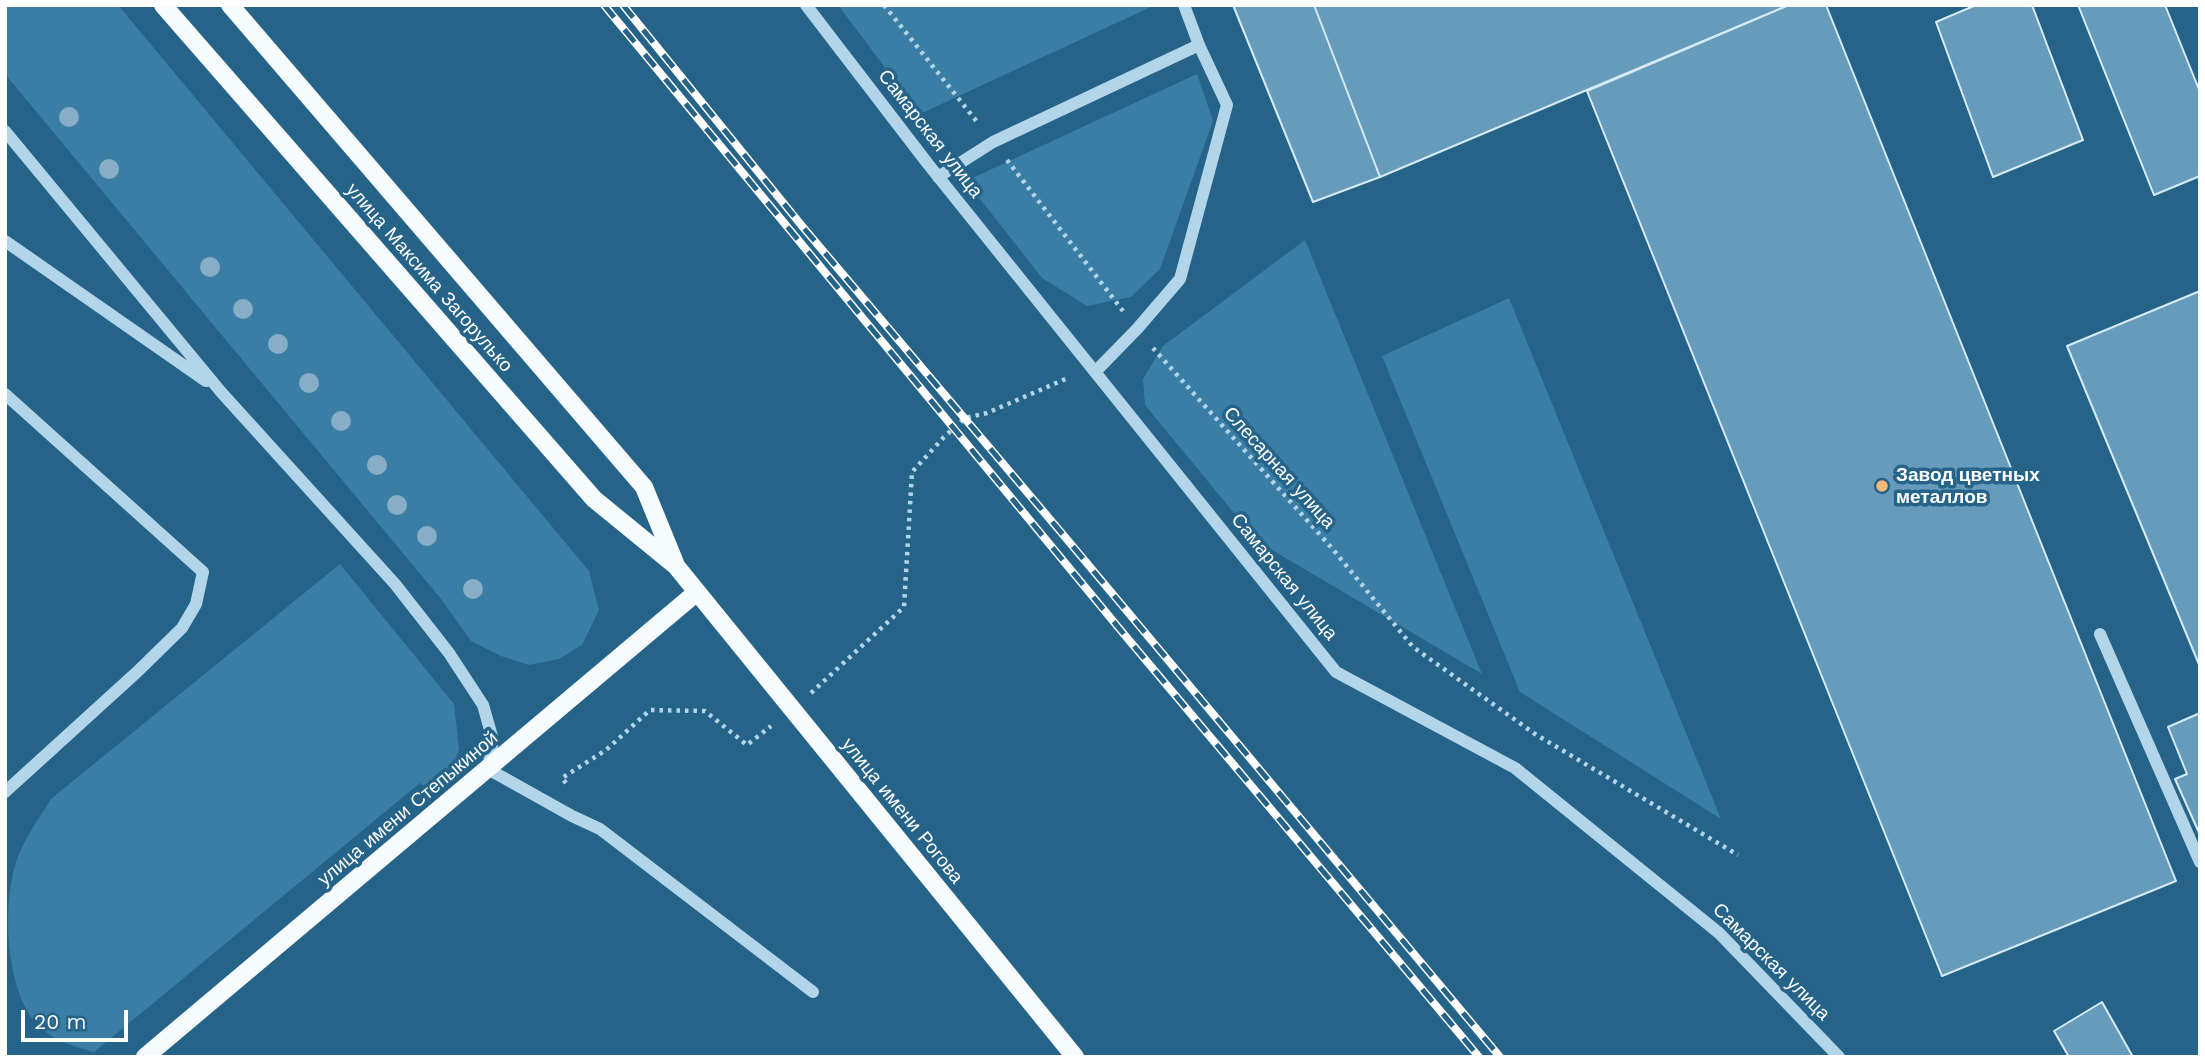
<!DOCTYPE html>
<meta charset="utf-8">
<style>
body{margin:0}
#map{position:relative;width:2205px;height:1062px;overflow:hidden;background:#266389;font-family:"Work Sans",sans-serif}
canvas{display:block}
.frame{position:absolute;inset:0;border:7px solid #fff;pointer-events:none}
.scale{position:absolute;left:21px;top:1010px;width:107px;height:32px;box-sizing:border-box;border:4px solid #fff;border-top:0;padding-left:9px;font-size:21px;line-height:24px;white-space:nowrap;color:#fff;-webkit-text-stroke:5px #266389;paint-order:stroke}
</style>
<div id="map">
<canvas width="2205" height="1062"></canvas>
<div class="frame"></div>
<div class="scale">20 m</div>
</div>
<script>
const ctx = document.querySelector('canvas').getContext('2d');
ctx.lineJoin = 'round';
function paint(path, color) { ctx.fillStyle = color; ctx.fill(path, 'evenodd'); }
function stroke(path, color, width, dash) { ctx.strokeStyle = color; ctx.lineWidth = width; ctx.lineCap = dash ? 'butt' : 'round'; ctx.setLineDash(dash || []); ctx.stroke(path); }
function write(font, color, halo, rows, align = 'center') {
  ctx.font = font + ' "Work Sans",sans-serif'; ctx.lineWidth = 7; ctx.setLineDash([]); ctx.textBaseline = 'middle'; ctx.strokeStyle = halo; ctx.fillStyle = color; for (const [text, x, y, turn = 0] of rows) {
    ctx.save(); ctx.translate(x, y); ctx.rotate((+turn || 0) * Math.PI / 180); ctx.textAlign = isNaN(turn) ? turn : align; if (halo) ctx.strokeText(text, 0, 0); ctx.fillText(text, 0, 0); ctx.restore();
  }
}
const green = new Path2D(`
 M5,5H118L589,571L599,610L582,645L559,659L529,665L501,656L471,641L441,599L5,74Z
 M838,5H1155L920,114Z
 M1197,74L1213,121L1160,269L1131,297L1087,306L1042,278L966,181Z
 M1305,240L1482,674L1257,541L1145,405L1143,379L1163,346Z
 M1509,298L1721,819L1520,692L1382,356Z
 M340,564L454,704L459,749L449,780L436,795L420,783L94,1052C74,1046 52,1041 37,1024C6,990 3,912 14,869C21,843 37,821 52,798Z`);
const building = new Path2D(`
 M1233,5H1314L1380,177L1313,202Z
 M1314,5H1789L1380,177Z
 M1789,5H1826L2176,881L1942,976L1587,91Z
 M1976,5H2032L2083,140L1993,177L1936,22Z
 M2078,5H2165L2200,92V176L2154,195Z
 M2200,291V667L2067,346Z
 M2200,713V835L2175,779L2187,774L2168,727Z
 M2102,1002L2133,1057H2069L2054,1031Z`);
const path = new Path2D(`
 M884,5L978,123
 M1007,160L1123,311
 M1153,348L1331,547L1413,647L1535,734L1738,855
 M811,693L904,607L912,472L944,437L965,418L987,413L1068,378
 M566,783L562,778L606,750L650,710L705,711L747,745L771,726`);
const minor = new Path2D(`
 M806,5L928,164L1336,672L1515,768L1719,933L1839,1057
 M5,131L221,392L395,584L449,653L483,705L493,740L488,769L572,816L600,829L813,992
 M938,177L993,142L1199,45
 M5,241L206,381
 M1095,372L1137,329L1180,279L1227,105L1199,45L1184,5
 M5,394L203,572L196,604L182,628L137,672L5,792
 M2100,634L2200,862`);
const major = new Path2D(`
 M163,5L594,499L676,566L1075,1057
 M230,5L644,487L675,563
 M145,1057L697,592`);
const rail = new Path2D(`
 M604,5L1123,633L1479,1057
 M623,5L802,226L1065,537L1500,1057`);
const trees = [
 [69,117],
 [109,169],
 [210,267],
 [243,309],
 [278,344],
 [309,383],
 [341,421],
 [377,465],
 [397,505],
 [427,536],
 [473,589]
];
const markers = [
 [1882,486,7,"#f2b979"]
];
const streetNames = [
 ["Самарская улица",930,134,52],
 ["улица Максима Загорулько",429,278,49],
 ["Слесарная улица",1279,468,48],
 ["Самарская улица",1284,577,51],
 ["улица имени Степыкиной",408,809,-40],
 ["улица имени Рогова",902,811,51],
 ["Самарская улица",1771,962,45]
];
const poiNames = [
 ["Завод цветных",1896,475],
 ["металлов",1896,497]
];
paint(green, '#3b7ea5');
paint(building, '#679bbb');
stroke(building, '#d7ebf7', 2);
stroke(path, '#b3d5e9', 4.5, [3.5, 5]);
stroke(minor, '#b3d5e9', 12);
stroke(major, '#f6fbfe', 18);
stroke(rail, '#fff', 8);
stroke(rail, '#266389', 5, [16]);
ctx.fillStyle = '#87aec6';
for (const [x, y] of trees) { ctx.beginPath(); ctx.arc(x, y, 10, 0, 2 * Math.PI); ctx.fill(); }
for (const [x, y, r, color] of markers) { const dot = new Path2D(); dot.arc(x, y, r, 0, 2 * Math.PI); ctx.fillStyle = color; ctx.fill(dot); stroke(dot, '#266389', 2.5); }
write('19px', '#fff', '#266389', streetNames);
write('bold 19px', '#fff', '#266389', poiNames, 'left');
</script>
